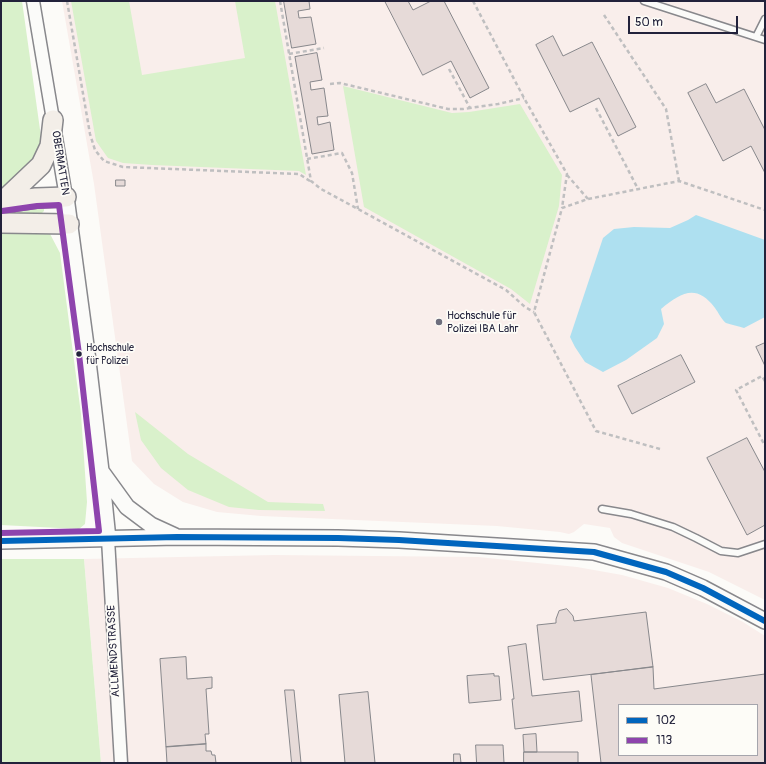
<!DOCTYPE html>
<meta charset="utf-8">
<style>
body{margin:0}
#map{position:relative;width:766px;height:764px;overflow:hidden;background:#fcfbf8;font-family:Pangolin,sans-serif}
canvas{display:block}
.frame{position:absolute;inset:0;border:2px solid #22223b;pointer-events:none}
.legend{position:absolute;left:618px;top:704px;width:140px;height:52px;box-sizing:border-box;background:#fdfcf7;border:1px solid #a5a5ac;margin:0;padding:5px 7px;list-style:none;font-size:12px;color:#22223b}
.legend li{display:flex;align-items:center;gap:8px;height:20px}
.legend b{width:20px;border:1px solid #a5a5ac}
.scale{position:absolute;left:628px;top:16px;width:110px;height:18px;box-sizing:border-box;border:2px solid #22223b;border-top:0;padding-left:5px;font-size:12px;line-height:14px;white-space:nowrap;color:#22223b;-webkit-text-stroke:3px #fdfcf7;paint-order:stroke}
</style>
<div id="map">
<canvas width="766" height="764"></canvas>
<div class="frame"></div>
<ul class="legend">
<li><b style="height:5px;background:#0065bd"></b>102</li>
<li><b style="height:5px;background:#8e44ad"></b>113</li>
</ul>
<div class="scale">50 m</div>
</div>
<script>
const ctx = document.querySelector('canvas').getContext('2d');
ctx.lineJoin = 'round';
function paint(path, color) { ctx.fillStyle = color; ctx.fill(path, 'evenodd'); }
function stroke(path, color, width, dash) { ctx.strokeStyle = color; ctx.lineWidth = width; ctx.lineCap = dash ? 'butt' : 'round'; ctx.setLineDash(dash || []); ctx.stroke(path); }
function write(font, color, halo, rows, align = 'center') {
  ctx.font = font + ' Pangolin,sans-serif'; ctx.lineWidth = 3.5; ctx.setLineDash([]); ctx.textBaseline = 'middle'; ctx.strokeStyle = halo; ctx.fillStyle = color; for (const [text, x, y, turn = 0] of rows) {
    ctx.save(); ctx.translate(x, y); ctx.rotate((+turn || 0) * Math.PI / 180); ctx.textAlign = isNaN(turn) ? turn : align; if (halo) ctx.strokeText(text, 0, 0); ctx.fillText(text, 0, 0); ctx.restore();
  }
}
const built = new Path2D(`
 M62,1H765V600L709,572L622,543L614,537L610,528L584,524L574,532L569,534L560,532L497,526L261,516L217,512L183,502L154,484L132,461L94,184Z
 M274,555L478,557L577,567L622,575L668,588L707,604L743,622L765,636V763H101L84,559ZM619,705H757V755H619Z`);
const green = new Path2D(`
 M1,1H22L43,151L1,192Z
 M71,1H129L142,75L245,58L235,1H275L306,175L299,171L152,165L123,163L108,158L96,141Z
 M343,86L452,113L469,112L520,104L562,175L559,206L530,304L511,289L364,207Z
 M40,205L44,208V211L40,215H1V207Z
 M1,229L49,232L60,253L81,414L87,502L85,524L79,529L1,525Z
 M135,412L188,454L268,502L323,504L325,511L259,510L229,507L188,490L161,468L141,440Z
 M1,559H84L101,763H1Z`);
const water = new Path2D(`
 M696,215L765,240V317L744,328C739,326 731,325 726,323C722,320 718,312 715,308C696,283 681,293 661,309L664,324L657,338L626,360L603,372L585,362L575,347L570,337L603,238L614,229L634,227L670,228L688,220Z`);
const building = new Path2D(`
 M284,1H309L310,9L298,11L299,18L311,17L316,44L292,48Z
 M385,1H408L413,10L431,1H444L489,88L470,98L451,61L423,75Z
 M553,36L563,56L592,42L636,127L618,136L599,98L570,112L536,45Z
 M317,53L322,80L310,82L311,90L324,88L328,116L317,117L318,125L330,122L334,150L312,154L295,57Z
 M706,84L716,103L744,89L765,130V173L751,146L723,161L688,93Z
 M116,180H125V186H116Z
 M765,343V366L756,347Z
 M681,355L695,382L632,414L618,386Z
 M747,438L765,472V525L747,535L707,458Z
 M567,609L573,616L574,621L646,612L653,667L543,680L537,625L556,623V619L559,611Z
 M526,644L532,696L579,691L582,721L515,729L512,699H514L508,647Z
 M186,657L187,679L212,677V688L206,689L209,734H205L206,744L166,747L160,659Z
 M653,667L654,689L765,674V763H601L591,675ZM619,705H757V755H619Z
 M494,674V676H499L501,700L469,703L467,676Z
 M285,690H294L301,763H292Z
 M368,692L375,763H345L339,695Z
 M536,734L537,752H524L523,735Z
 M206,744V751H211L212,755H215L216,763H167L166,747Z
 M476,745H503L504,763H477Z
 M524,752H578V763H524Z
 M454,754H460L461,763H454Z`);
const path = new Path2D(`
 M67,1L90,134L95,150L104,161L123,167L299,174L310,181
 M280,1L311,181L321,189L358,209L506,290L525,307L534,312
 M473,1L524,98L567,174L562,208
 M604,15L666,109L679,181
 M289,54L324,48
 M449,69L470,108L498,104L524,98
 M330,84L340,83L448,109H463L470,108
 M596,108L638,189
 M307,159L342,153L352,173L358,209
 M567,175L588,199
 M765,381L762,376L736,390L765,446
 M660,449L596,431L534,312L562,208L588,199L679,181L765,210`);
const service = new Path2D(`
 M644,1L765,40
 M756,37L765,19
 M602,509L631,514L673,527L696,538L721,551L738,553L765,544`);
const minor = new Path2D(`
 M33,1L66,197
 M108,539L121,763`);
const tertiary = new Path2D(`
 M66,197L87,353L101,471L108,539
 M101,471L127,507L151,525L175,536
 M1,541L177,537L338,538L399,540L594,552L666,572L703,588L765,621`);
const primary = new Path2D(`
 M1,203L41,165L50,146L53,120
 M1,203L36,198L66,197
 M1,223L69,224`);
const bus1 = new Path2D(`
 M1,541L177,537L338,538L399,540L594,552L666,572L703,588L765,621`);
const bus2 = new Path2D(`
 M1,533L99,531L79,354L59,205L37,206L2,211`);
const markers = [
 [439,322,4,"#6e6e7d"],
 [79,354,3.5,"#22223b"]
];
const busNames = [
 ["Hochschule",86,348],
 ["für Polizei",86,361]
];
const streetNames = [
 ["OBERMATTEN",60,163,81],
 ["ALLMENDSTRASSE",114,651,-93]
];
const poiNames = [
 ["Hochschule für",447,316],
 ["Polizei IBA Lahr",447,329]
];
paint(built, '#f9eeeb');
paint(green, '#d9f1cb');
paint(water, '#aee0f0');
paint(building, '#e6dad8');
stroke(building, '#88888c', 1);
stroke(service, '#88888c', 9);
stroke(minor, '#88888c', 15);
stroke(tertiary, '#88888c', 18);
stroke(primary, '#88888c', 22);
stroke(path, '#bfbfc0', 2.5, [4, 3]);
stroke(service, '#fbfbf9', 6);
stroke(minor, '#fbfbf9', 12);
stroke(tertiary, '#fbfbf9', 15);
stroke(primary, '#f3eee8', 19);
stroke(bus1, '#0065bd', 6);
stroke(bus2, '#8e44ad', 6);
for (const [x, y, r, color] of markers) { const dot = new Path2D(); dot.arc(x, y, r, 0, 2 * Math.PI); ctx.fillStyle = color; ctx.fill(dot); stroke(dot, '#fdfcf7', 1.5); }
write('10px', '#22223b', '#fdfcf7', busNames, 'left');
write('11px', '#22223b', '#fdfcf7', streetNames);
write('11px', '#22223b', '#fdfcf7', poiNames, 'left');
</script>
